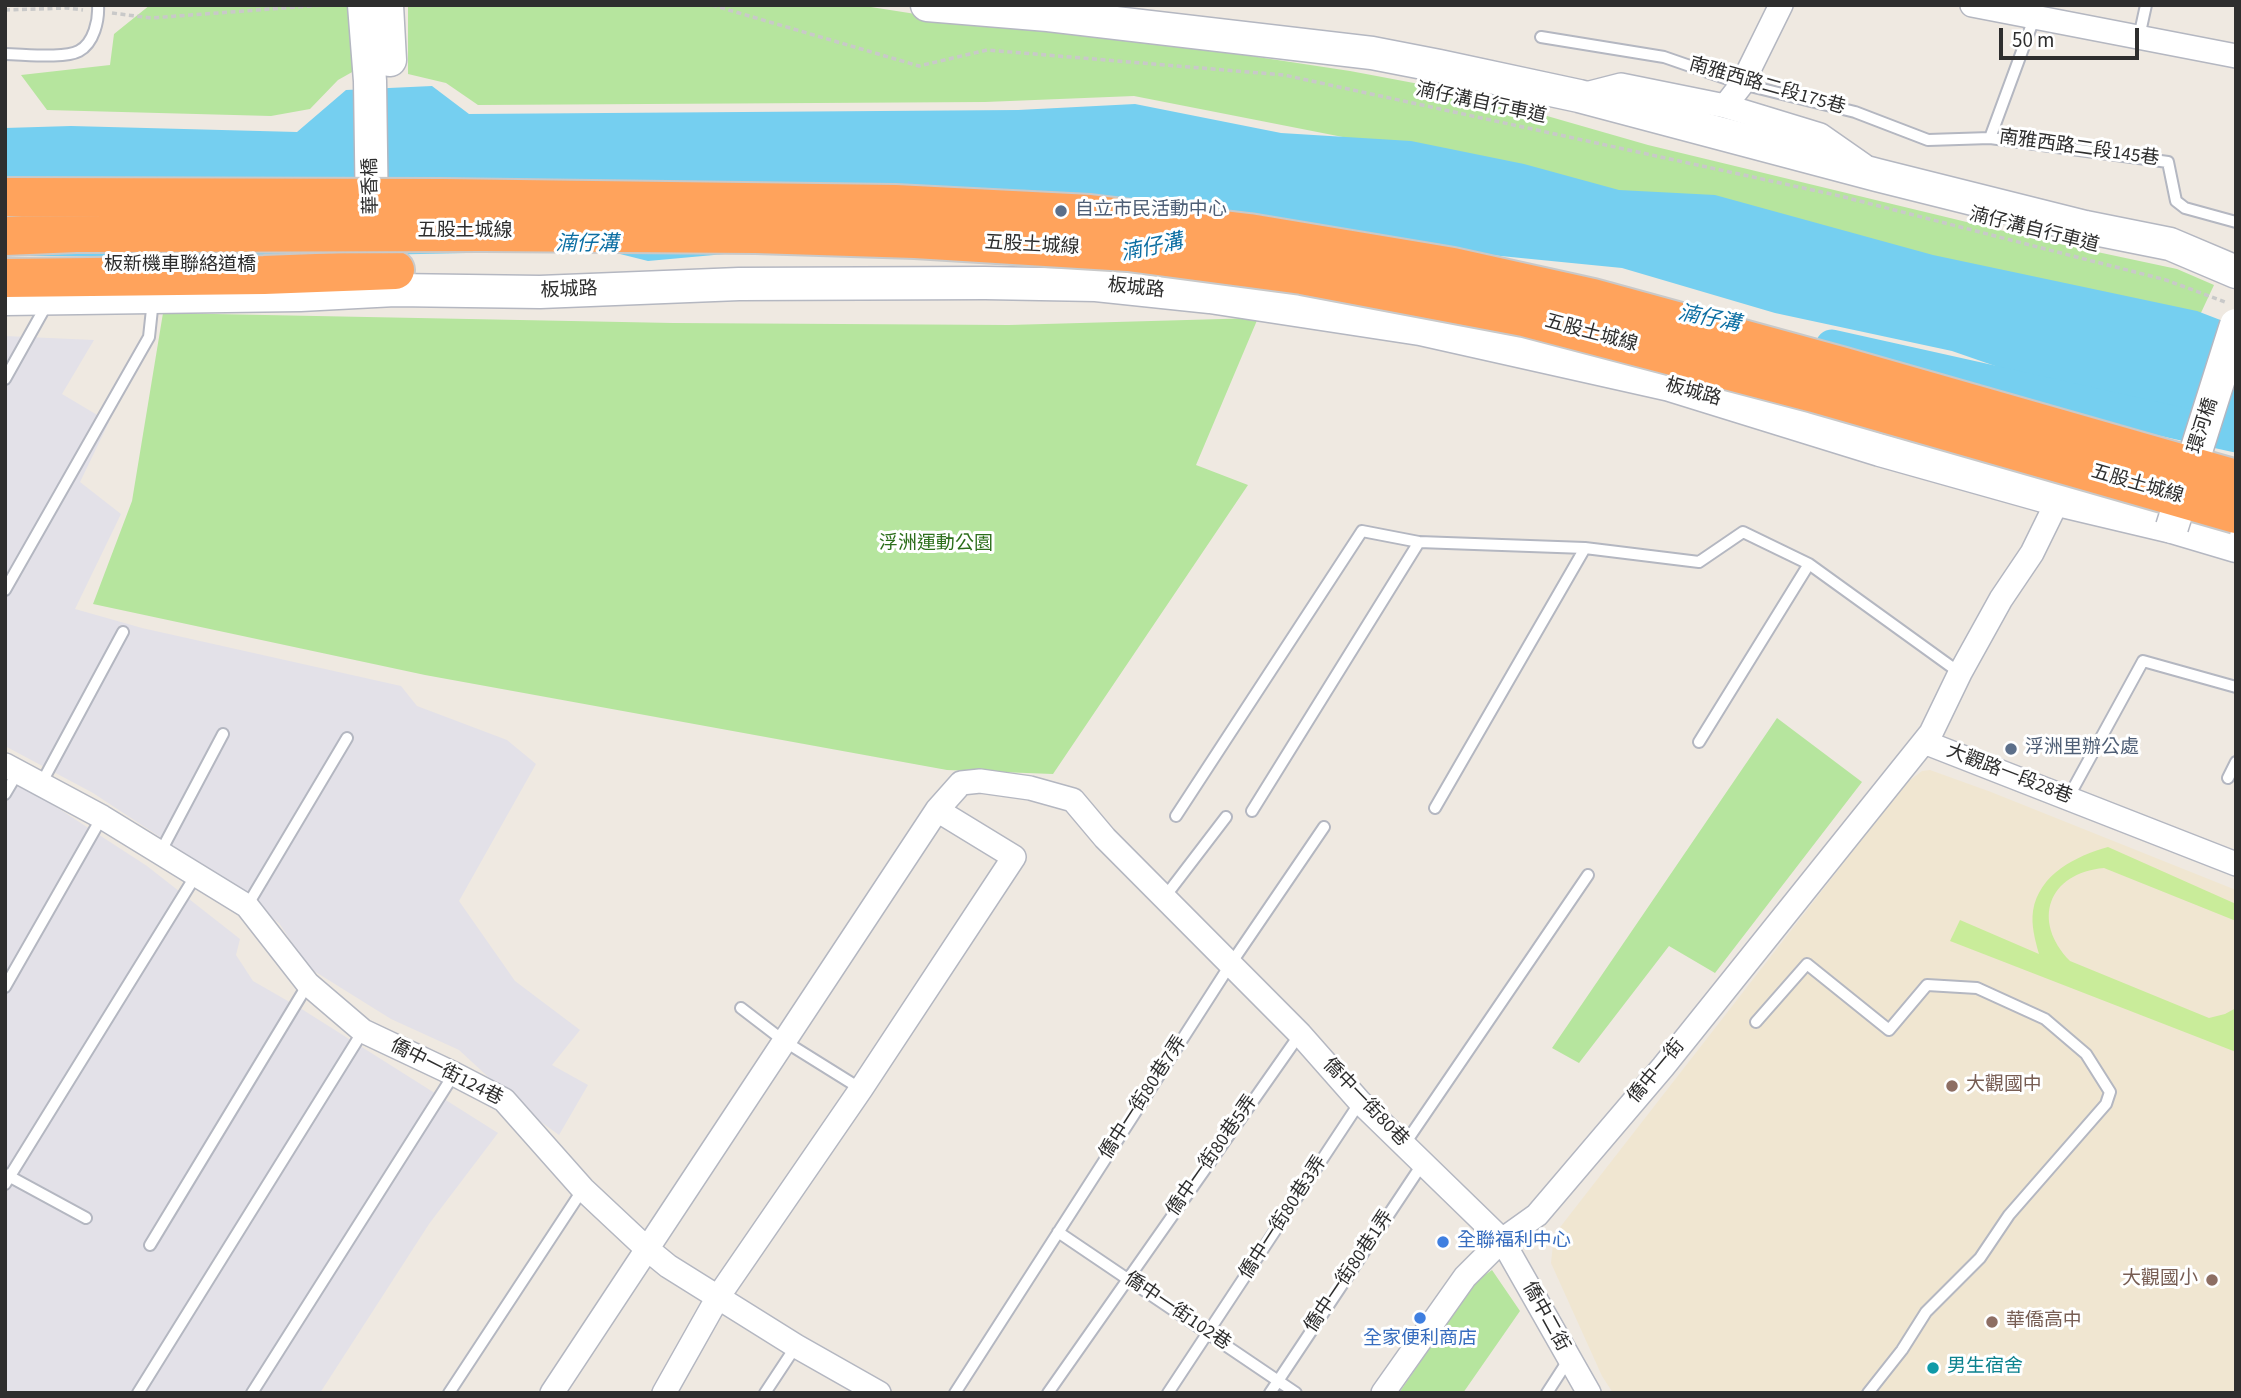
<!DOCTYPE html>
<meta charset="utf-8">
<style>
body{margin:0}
#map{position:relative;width:2241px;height:1398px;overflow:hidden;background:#efe9e1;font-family:"Source Sans 3",sans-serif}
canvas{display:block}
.frame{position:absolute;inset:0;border:7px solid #2e2e2e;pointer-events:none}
.scale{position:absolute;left:1999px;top:28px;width:140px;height:32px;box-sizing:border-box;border:4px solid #2e2e2e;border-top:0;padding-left:9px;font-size:21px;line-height:24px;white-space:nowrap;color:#2e2e2e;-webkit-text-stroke:5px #fff;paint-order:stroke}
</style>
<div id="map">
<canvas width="2241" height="1398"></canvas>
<div class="frame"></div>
<div class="scale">50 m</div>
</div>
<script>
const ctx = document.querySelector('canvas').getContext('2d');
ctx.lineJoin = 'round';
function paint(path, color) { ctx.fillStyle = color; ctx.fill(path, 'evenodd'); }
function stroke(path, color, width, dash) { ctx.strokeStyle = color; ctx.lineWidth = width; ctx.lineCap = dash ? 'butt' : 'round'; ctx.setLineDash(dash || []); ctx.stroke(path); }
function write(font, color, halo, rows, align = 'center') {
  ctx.font = font + ' "Source Sans 3","Noto Sans TC",sans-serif'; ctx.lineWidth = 6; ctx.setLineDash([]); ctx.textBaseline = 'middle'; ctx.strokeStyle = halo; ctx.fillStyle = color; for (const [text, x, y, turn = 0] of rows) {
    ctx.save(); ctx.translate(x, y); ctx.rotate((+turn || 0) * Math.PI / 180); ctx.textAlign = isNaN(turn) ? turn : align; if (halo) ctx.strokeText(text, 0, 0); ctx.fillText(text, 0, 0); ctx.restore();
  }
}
const industrial = new Path2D(`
 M5,336L94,340L62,394L109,422L80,482L121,514L75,609L142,628L401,686L417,706L507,740L536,764L459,901L515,981L580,1030L552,1065L588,1085L559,1135L523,1109L459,1050L391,1019L314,971L305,963L279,923L204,866L93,793L5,746Z
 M5,777L30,790L147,866L240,939L236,955L253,981L300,1008L498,1133L429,1224L320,1393H5Z`);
const education = new Path2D(`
 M1930,770L1991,792L2236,890V1393H1613L1602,1376L1551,1263L1554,1235L1905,784L1922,771Z`);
const green = new Path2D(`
 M150,5H346L356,22L354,71L338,80L310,109L271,116L47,110L21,75L110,65L114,34Z
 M408,5H858L954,20L1218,51L1350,71L1467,93L1648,145L2041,240L2177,269L2214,285L2199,317L1460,160L1134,96L985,102L478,105L446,83L408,74Z
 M163,313L673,323L1009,325L1258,318L1196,465L1248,485L1053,774L947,770L425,675L93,604L132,501Z
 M1777,718L1862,782L1715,973L1669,946L1579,1063L1552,1048Z
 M1492,1270L1520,1311L1463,1393H1399L1475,1282Z`);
const pitch = new Path2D(`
 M2108,847L2236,904V921L2104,868C2048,873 2031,921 2070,961L2209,1018L2225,1014L2236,1008V1052L1950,941L1960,920L2039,954C2035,940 2031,925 2033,911C2039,874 2076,856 2108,847Z`);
const water = new Path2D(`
 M432,86L469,114L1018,110L1135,104L1281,133L1411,141L1524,164L1619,190L1715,195L1933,255L2197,311L2236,326V437L2164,421L2076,394L1952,351L1775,313L1622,268L1420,248L824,245L648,261L604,250L329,256H5V128L71,126L297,132L346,90Z`);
const river = new Path2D(`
 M1832,346L2236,436`);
const path = new Path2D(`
 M712,5L919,66L987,50L1284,75L1840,196L2166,280L2228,303
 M5,10L67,8L83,10
 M112,13L151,18L324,5`);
const lane = new Path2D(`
 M2035,16L1990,138L2168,162L2176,201L2185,208L2236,222
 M1541,37L1664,57L1742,84L1855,112L1928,140L1990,138
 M2139,37L2146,5
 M5,54C23,54 64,59 79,51C94,43 99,20 98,5
 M5,379L47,304
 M5,590L149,337L153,300
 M1699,742L1809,564
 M2228,778L2236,762
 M41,784L123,632
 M5,794L18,772
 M2068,798L2143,661L2236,687
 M1435,808L1585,548
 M1252,811L1419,542
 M1176,816L1362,531L1419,542L1585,548L1699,562L1743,532L1809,564L1960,673
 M160,853L223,734
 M1164,898L1226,817
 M247,906L347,738
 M5,987L102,817
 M741,1008L784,1041L861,1089
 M1756,1022L1807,964L1889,1030L1927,985L1977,988L2045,1019L2086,1054L2110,1092L2106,1104L2009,1215L1980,1258L1926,1312L1902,1350L1868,1393
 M1404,1145L1588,875
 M5,1174L86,1218
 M5,1184L196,875
 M1058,1232L1296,1393
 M150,1245L308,984
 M138,1393L363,1031
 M252,1393L454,1074
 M449,1393L583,1189
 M765,1393L796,1346
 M955,1393L1230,965L1324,827
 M1048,1393L1300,1034
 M1168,1393L1360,1102
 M1270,1393L1423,1163
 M1547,1393L1569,1359`);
const street = new Path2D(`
 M1972,5L2236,56
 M1582,95L1621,85L1725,106L1820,135L1863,165
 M1725,106L1742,84L1781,5
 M1924,742L2236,864
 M5,765L102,817L247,906L308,984L363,1031L454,1074L504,1100L583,1189L646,1248L668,1266L796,1346L879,1393
 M552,1393L937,810L961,783L980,781L1030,788L1073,800L1105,838L1300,1034L1360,1102L1502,1240L1589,1393
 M664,1393L718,1297L861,1089L1014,857L937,810
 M1383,1393L1465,1277L1502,1240L1537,1215L1663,1067L1931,733L1960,673L2001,599L2032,553L2058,500`);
const secondary = new Path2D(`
 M364,5L370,81L372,221
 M387,5L390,60
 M927,5L1048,15L1372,53L1439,66L1579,96L1877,175L2085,227L2170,244L2236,272
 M5,299L300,295L395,290L540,292L739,284L985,283L1096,285L1210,297L1420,329L1670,385L1880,450L2058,500L2172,527L2236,546`);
const highway = new Path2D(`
 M5,278L264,275L395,270`);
const secondaryBridge = new Path2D(`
 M2172,527L2236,325`);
const highwayBridge = new Path2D(`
 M5,197L442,198L895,204L1090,214L1249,233L1453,267L1593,298L1841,366L2236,479
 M5,236L76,233L484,232L756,234L915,239L1128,252L1302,275L1524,317L1814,393L2236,514`);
const markers = [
 [1061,211,7,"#5c6f8a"],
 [2011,749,7,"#5c6f8a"],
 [1952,1086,7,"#8d6e63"],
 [1443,1242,7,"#3f7fe0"],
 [2212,1280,7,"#8d6e63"],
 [1420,1318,7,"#3f7fe0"],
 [1992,1322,7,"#8d6e63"],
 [1933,1368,7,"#0f9aa8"]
];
const streetNames = [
 ["南雅西路二段175巷",1767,87,16],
 ["湳仔溝自行車道",1481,104,12],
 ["南雅西路二段145巷",2079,149,8],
 ["華香橋",372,186,-91],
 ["湳仔溝自行車道",2034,231,14],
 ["五股土城線",465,232],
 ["五股土城線",1032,246,3],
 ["板新機車聯絡道橋",180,266],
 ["板城路",1136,289,6],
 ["板城路",569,291,-2],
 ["五股土城線",1591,334,15],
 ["板城路",1693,393,16],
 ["環河橋",2204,426,-72],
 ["五股土城線",2137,485,16],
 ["大觀路一段28巷",2009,775,21],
 ["僑中一街",1657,1072,-50],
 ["僑中一街124巷",446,1073,27],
 ["僑中一街80巷7弄",1144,1098,-57],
 ["僑中一街80巷",1365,1103,46],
 ["僑中一街80巷5弄",1213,1156,-55],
 ["僑中一街80巷3弄",1284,1218,-57],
 ["僑中一街80巷1弄",1350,1272,-56],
 ["僑中一街102巷",1177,1312,34],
 ["僑中二街",1545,1317,61]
];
const serviceNames = [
 ["自立市民活動中心",1075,211],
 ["浮洲里辦公處",2025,749]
];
const parkNames = [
 ["浮洲運動公園",936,545]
];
const educationNames = [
 ["大觀國中",1966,1086],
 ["大觀國小",2198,1280,"right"],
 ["華僑高中",2006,1322]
];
const shopNames = [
 ["全聯福利中心",1457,1242],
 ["全家便利商店",1420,1340,"center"]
];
const cultureNames = [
 ["男生宿舍",1947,1368]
];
const waterNames = [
 ["湳仔溝",587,245],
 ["湳仔溝",1152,249,-12],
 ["湳仔溝",1709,320,11]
];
paint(industrial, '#e3e1e8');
paint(education, '#f0e6d1');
paint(green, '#b6e59e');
paint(pitch, '#c9ec9a');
paint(water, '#75cff0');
stroke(river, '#75cff0', 33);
stroke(lane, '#b4b7c1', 14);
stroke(street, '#b4b7c1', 26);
stroke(secondary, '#b4b7c1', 35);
stroke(highway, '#c9c9c9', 42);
stroke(path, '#c9c9c9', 3.5, [5, 3.5]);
stroke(lane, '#fff', 10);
stroke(street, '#fff', 23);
stroke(secondary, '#fff', 32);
stroke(highway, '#ffa35c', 38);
stroke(secondaryBridge, '#b4b7c1', 35, []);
stroke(highwayBridge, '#c9c9c9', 42, []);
stroke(secondaryBridge, '#fff', 32);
stroke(highwayBridge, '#ffa35c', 38);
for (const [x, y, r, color] of markers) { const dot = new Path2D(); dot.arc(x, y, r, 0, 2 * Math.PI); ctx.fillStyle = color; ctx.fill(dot); stroke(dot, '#fff', 2.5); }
write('19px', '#2e2e2e', '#fff', streetNames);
write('19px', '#4e5e75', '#fff', serviceNames, 'left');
write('19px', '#2c6e1b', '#fff', parkNames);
write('19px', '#785e54', '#fff', educationNames, 'left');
write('19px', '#366cbe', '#fff', shopNames, 'left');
write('19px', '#0d838f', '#fff', cultureNames, 'left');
write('italic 21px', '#0d6fa3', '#fff', waterNames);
</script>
